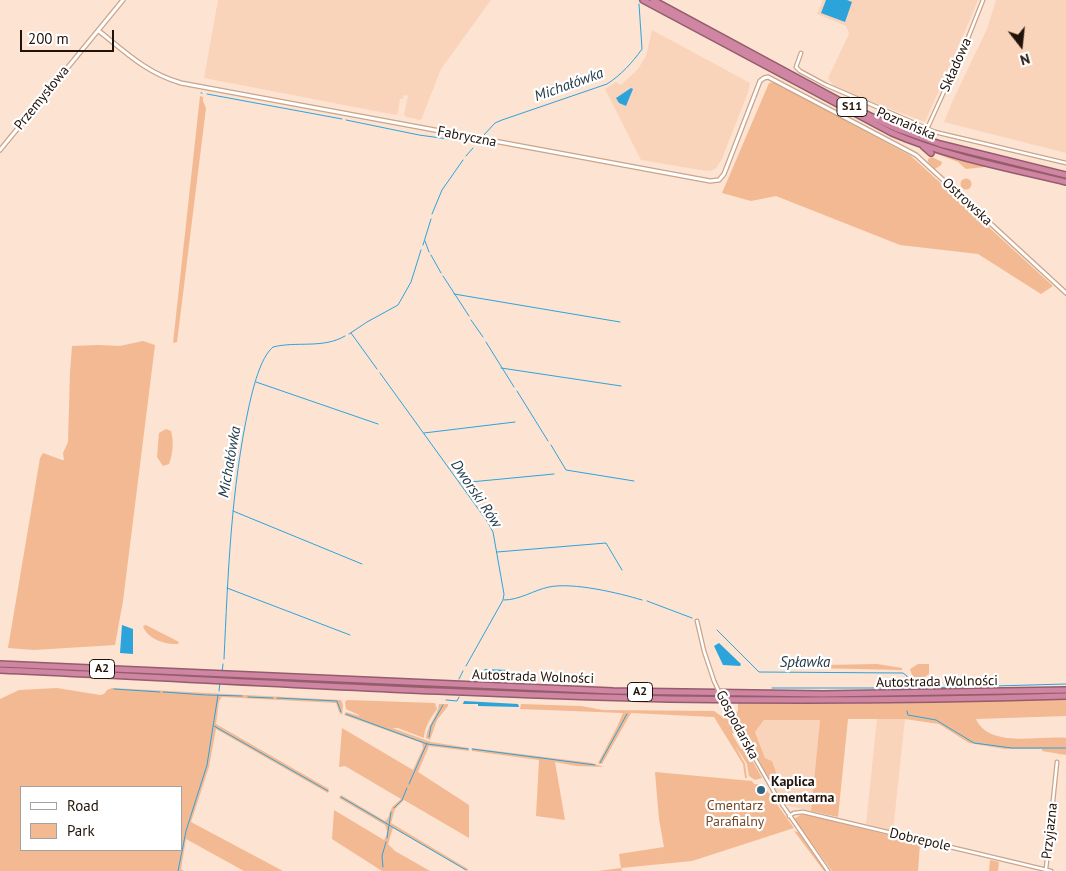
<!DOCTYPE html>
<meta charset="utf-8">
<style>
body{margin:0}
#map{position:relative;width:1066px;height:871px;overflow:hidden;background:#fce3d2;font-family:"PT Sans",sans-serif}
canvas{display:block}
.legend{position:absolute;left:20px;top:786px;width:162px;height:65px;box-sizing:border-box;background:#fff;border:1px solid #a6a19d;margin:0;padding:6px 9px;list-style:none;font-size:15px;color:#211309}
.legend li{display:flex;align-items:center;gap:10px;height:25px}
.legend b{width:25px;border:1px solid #a6a19d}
.north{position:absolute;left:996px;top:20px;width:50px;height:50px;-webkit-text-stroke:4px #fff;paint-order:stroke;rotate:164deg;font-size:14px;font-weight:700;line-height:20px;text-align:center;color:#211309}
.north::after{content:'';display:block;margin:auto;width:18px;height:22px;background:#211309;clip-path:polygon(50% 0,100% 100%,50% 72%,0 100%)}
.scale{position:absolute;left:20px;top:30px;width:94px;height:22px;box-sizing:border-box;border:2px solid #211309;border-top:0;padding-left:6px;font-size:15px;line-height:18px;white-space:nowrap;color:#211309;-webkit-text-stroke:4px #fff;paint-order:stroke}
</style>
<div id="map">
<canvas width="1066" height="871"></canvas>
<ul class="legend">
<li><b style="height:6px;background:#fff"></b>Road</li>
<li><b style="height:14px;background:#f3b992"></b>Park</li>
</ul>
<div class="north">N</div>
<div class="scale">200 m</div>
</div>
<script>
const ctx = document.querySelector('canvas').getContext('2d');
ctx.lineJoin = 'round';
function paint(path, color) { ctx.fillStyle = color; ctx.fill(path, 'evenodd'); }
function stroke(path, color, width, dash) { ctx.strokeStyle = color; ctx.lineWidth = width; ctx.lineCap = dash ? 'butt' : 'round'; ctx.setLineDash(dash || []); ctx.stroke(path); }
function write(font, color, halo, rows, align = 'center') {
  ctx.font = font + ' "PT Sans",sans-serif'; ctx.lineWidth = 4.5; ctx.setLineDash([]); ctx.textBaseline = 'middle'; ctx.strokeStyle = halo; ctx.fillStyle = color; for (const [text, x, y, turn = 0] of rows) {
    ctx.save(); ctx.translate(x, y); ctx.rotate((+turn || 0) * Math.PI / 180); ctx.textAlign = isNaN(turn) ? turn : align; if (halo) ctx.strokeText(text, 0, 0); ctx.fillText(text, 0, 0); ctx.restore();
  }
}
const built = new Path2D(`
 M218,0H491L441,69L421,120L406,117L404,115L408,96L404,95L403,99H400L398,113L396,115L204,78Z
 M823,0H978L969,22L925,122L835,88L828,78L849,34L846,26L817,14Z
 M996,0H1066V153L944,122L953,100L987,29Z
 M652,30L750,83L748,92L722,159L716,168L711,171L700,170L641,160L605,89L616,82L621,85L638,69L646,56Z
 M765,719L820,720L811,811L785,805L771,782L776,772L772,761L765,758L755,732Z
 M877,719H905L893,831L866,824Z`);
const green = new Path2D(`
 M774,82L911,156L1053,286L1041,294L978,254L900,245L776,196L751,201L722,193L769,83Z
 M200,96L203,97V101L206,108L177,342L173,343Z
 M932,152L984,165L985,167L966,169L958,162Z
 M932,157L942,162L941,165L935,169L928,162V159Z
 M960.5 184a5.5 5.5 0 1 1 11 0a5.5 5.5 0 1 1-11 0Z
 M143,341L155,345L123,601L115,645L34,650L8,648L40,458L43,453L62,460H64L63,453L68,442L70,372L72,346L98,345L120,346Z
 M166,429L171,431C174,442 173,453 169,464L163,466L157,457L159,433Z
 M146,625L179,642L178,644C166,645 147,639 143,626Z
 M877,664L902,668V670L814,668L825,665Z
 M918,664H929V674L923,678L914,681L910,669Z
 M0,666L204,676V677L0,668Z
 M226,677L377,683V685L232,679Z
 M429,686C641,696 853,698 1066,692V694C853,700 641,697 429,688Z
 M57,688L100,695L104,694L107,690L112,688L341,700L343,705L342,715L339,712L336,703L222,697L219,701L216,724L329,789L328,793L216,729L209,767L191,822L283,871H244L186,839L181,869L184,871H0V699L19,690ZM21,787H181V850H21Z
 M1066,699V716L976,719C989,749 1041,735 1066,738V755L1042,751V749H1005L969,743L939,724L905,719H848L838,817L811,811L820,720H764L755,732L765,758L772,761L776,772L771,782L733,714L738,711V703L843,704Z
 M347,700L435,703L437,709C431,717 424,728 424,738L398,728H392L431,742L469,748V751L429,746L418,772L469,805V838L404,800L395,809L391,823L468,869V871L393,828L388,844L395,851L430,871H382L332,839L334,810L384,840C387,836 388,830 385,825L339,798L341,795L385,821L388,818L392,807L401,799L345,766L339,767L342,728L413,770L423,748L422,743L344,715L346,712L359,716V715L346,709L345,702Z
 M439,704H448V706L437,720L430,740L426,738C427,725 438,716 439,704Z
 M521,704L581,706L603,710L714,711L721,716L727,714L736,731L732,734L741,749H746L762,778L755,780L749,776L747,764L735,745L745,764L747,778H745L743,764L714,717L631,713L602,764L598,763L617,727L623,713L520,709Z
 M472,748L592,763L604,767L576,766L555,762L565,820L536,816L539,760L472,751Z
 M655,772L752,781L754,784L763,785L794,828L692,861L621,868L622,871H598L621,868L619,854L664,847L659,819Z
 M802,814L808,815L920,843L918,871H832L794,819Z
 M794,831L798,832L826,871H824Z
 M990,860L999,862L998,871H989Z`);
const water = new Path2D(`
 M826,0H847L852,2L845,22L821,13Z
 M631,88L633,89L626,106L619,103L616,98Z
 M122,625L133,629V654L120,653Z
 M719,643L741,664L740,666L723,665L714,646Z
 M485,669L508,670V675H484L483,671Z
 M464,701L518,704L519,707L478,706V704H463Z`);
const stream = new Path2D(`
 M201,93H202
 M207,94L342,119
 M346,120L419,135L477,143
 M483,136L495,123L502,120L607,84C621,75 632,63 642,49L639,4
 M466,156L473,148
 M432,214L442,190L463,160
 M425,241L429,252
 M423,245L431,219
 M431,255L441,273
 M443,276L469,316
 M454,294L620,322
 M471,320L483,337
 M351,333L377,369
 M349,334L367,322L398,305L411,282L421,250
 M486,342L514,387
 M501,368L621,386
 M380,373L487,521L493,532L504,594L503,600L466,666
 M256,382L378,424
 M517,391L548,441
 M424,433L515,422
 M551,445L566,470L634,481
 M460,483L554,474
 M233,511L362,564
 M497,552L606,543L622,570
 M227,588L350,635
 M504,600C520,600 534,590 549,587C573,582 619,593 642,600
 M647,601L692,618
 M717,630L759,672L903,673L907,676V680
 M224,659C228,574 231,489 249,406C253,389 260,358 273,347C297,341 323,349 345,336
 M222,673L223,664
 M459,679L463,671
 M772,688H923L1066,684
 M114,689L160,692
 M219,691L220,682
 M163,692L206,695
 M207,695L242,696
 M248,697L273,698
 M277,698L337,701L341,712
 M446,700L457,701L459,697
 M907,711L908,715L936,720L974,743L1012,748H1066
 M346,714L427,744L468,749
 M214,726L328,791
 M429,737L431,726L443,705
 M472,749L595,765
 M600,763L627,714
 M409,784L427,743
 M341,797L466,870
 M394,808L402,800L407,788
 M387,838L391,812
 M383,867L382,856L386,842
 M178,871L186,831L207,765L218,695`);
const minor = new Path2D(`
 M801,53L796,67L800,71L826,85L935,132L1066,163
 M927,129L966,43L983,0
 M697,621L704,651L714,681
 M728,711L777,797L828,871
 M789,816L794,813L803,812L1051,871
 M1046,869L1057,762`);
const tertiary = new Path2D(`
 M99,31C125,52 148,74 181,83L710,181L719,180L724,174L760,81L764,78L768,77L916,155L1066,293
 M0,150L123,0`);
const motorway = new Path2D(`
 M643,0L892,133C948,157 1008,168 1066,182
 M653,0L840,101L897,129L940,144L1066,175
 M923,146L931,153
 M0,664L613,691L823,694L1066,690
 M0,670C223,680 446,694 669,699C802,701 934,700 1066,696`);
const minorBridge = new Path2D(`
 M714,681L728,711`);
const markers = [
 [761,790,5,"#306480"]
];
const shields = [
 [852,107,30],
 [102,669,25],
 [640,692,25]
];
const shieldNames = [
 ["S11",852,107],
 ["A2",102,669],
 ["A2",640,692]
];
const streetNames = [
 ["Składowa",956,65,-66],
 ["Przemysłowa",42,98,-51],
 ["Poznańska",906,124,23],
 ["Fabryczna",467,137,11],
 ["Ostrowska",967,202,43],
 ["Autostrada Wolności",533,677,2],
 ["Autostrada Wolności",937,682,-1],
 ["Gospodarska",737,725,62],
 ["Przyjazna",1050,831,-84],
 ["Dobrepole",920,840,13]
];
const poiNames = [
 ["Kaplica",771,782],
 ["cmentarna",771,798]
];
const parkNames = [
 ["Cmentarz",735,806],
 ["Parafialny",735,822]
];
const waterNames = [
 ["Michałówka",569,85,-20],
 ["Michałówka",230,462,-80],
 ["Dworski Rów",476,494,56],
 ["Spławka",805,663]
];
paint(built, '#fad4ba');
paint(green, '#f3b992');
paint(water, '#2da3dc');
stroke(stream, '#2da3dc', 1);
stroke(minor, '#cba48a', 5);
stroke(tertiary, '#cba48a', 5.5);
stroke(motorway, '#935d6c', 8);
stroke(minor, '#fff', 2.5);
stroke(tertiary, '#fff', 3);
stroke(motorway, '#d085a2', 5);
stroke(minorBridge, '#cba48a', 5, []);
stroke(minorBridge, '#fff', 2.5);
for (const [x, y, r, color] of markers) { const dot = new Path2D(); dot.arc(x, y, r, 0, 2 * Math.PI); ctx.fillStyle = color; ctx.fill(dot); stroke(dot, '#fff', 2); }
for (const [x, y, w] of shields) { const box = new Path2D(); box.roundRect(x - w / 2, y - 9.5, w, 19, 4); ctx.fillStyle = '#fff'; ctx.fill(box); stroke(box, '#211309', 1); }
write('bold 12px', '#211309', null, shieldNames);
write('14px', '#211309', '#fff', streetNames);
write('bold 14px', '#211309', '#fff', poiNames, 'left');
write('14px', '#764929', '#fff', parkNames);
write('italic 15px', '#243c4a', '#fff', waterNames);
</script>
